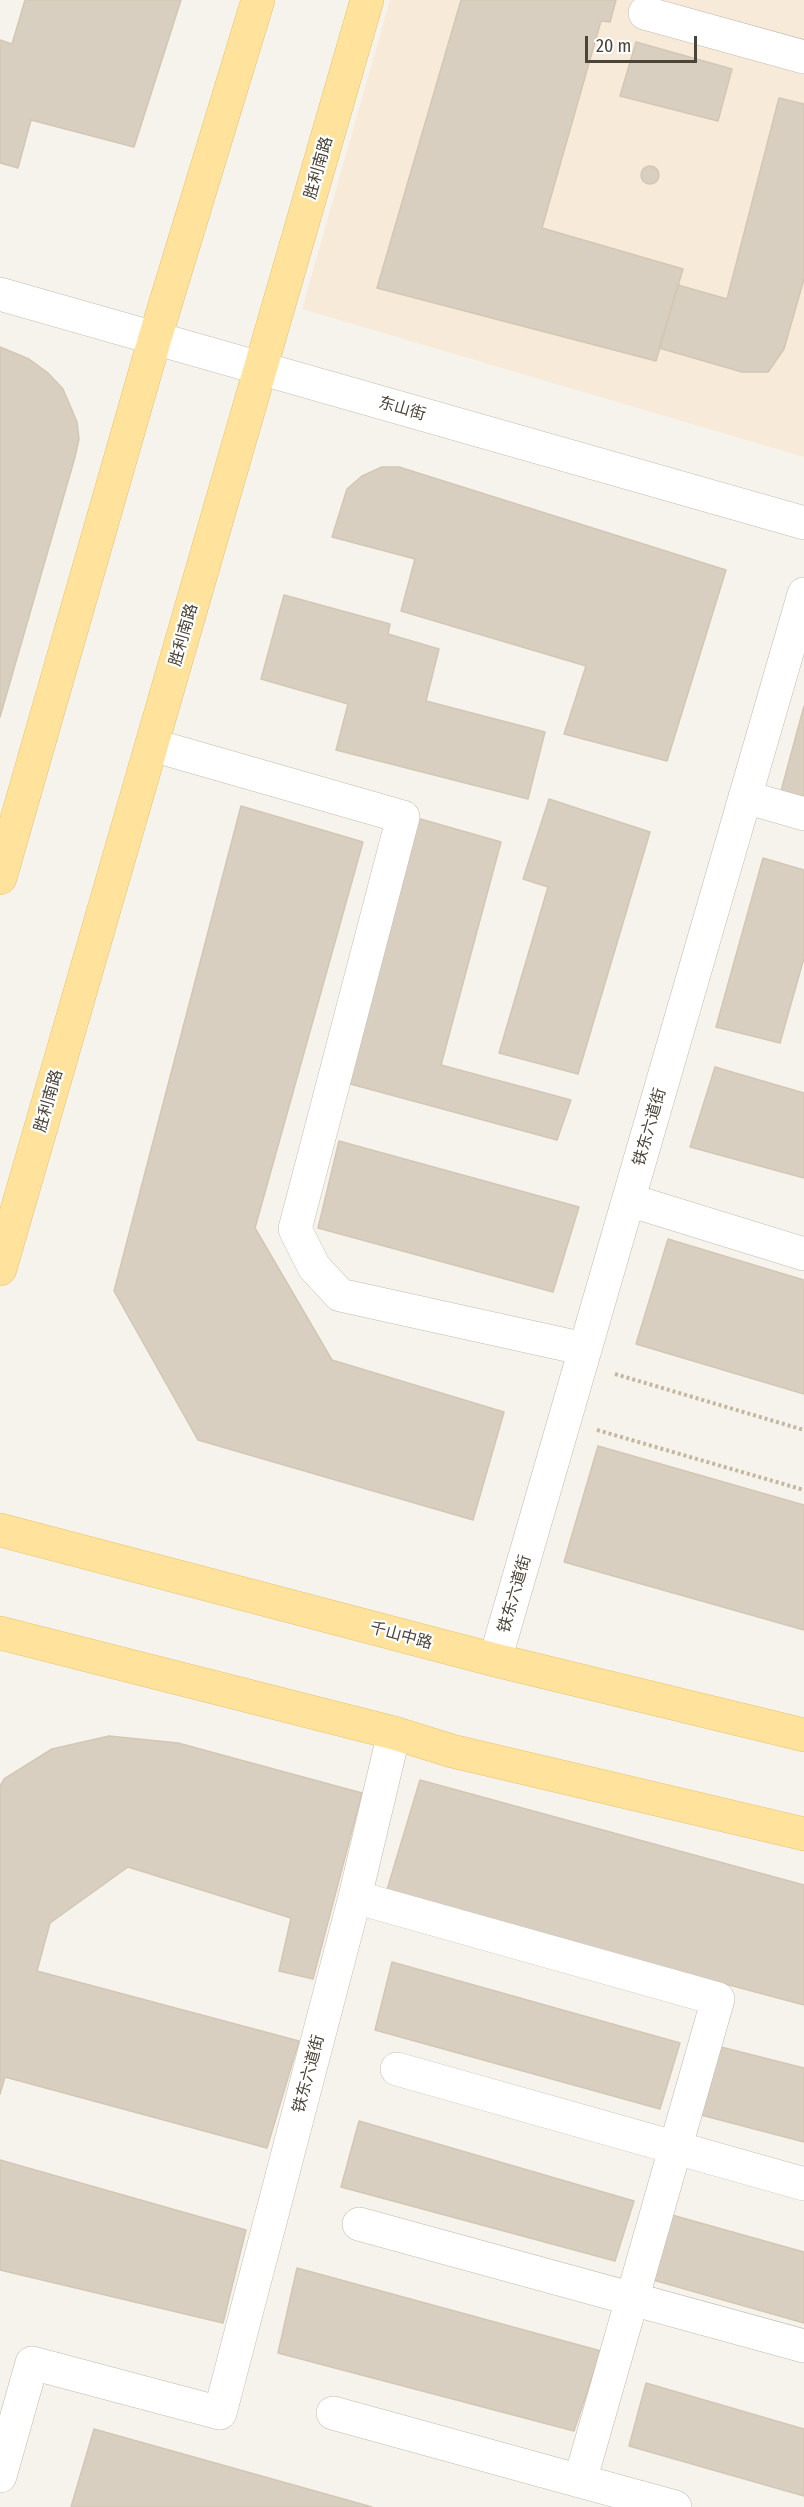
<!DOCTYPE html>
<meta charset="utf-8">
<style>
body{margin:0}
#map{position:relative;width:804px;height:2507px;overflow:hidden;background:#f6f3ec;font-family:"Fira Sans Condensed",sans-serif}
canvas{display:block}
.scale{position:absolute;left:585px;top:36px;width:112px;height:27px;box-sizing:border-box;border:3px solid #4b4439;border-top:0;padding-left:8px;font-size:18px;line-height:21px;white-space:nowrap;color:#4b4439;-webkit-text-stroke:4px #fff;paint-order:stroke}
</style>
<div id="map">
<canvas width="804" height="2507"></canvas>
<div class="scale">20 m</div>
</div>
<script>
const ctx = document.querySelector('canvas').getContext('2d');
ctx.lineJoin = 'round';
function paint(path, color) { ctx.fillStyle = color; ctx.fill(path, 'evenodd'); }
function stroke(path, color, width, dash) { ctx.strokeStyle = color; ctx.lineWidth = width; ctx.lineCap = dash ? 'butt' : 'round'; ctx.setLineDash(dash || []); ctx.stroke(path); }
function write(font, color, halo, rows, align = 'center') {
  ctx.font = font + ' "Fira Sans Condensed","Noto Sans SC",sans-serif'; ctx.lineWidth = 4.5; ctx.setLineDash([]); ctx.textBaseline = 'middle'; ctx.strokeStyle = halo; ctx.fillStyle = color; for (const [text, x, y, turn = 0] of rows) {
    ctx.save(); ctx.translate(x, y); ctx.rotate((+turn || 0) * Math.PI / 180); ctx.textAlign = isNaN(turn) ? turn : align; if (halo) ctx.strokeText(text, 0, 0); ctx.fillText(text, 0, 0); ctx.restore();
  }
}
const commercial = new Path2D(`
 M390,0H804V457L302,309Z`);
const building = new Path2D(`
 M25,0H181L134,147L31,120L18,168L0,163V40L12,44Z
 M461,0H616L610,22L601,21L542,228L683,269L656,361L377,288Z
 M636,42L732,69L718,121L620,96Z
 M779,98L804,104V279L784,349L768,372H742L659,348L678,285L727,299Z
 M641 175a9 9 0 1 1 18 0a9 9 0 1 1-18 0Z
 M0,347L29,359L48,373L63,389L77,422L79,439L75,457L0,717Z
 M382,467H399L726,570L667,761L564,734L586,666L401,611L415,559L332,537L347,489L362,476Z
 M284,595L390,624L388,634L439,649L426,701L545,732L528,799L336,750L348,704L261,679Z
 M804,706V797L781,791Z
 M549,799L650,832L578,1074L499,1053L548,887L523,879Z
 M241,806L363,842L255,1228L332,1360L504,1412L473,1520L198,1440L114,1291Z
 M417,818L501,842L441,1065L571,1100L557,1140L343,1082Z
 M763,858L804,870V958L780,1043L716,1027Z
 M715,1067L804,1093V1178L690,1147Z
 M339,1141L579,1207L553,1292L318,1228Z
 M668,1239L804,1280V1394L636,1344Z
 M598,1446L804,1505V1630L564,1562Z
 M109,1736L178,1743L362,1793L313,1979L279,1971L291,1918L128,1867L50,1923L37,1971L299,2041L267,2148L5,2077L0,2094V1786L4,1779L52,1749Z
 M420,1780L804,1885V2005L386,1893Z
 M392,1962L680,2043L660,2109L375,2030Z
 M717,2046L804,2068V2142L701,2115Z
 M359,2121L634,2201L615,2261L341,2187Z
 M0,2160L246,2230L223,2323L0,2270Z
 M672,2215L804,2252V2323L653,2280Z
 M297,2268L601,2351L574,2431L278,2353Z
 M646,2383L804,2429V2496L629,2446Z
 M94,2429L372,2507H71Z`);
const path = new Path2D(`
 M615,1374L804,1430
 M597,1430L804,1490`);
const minor = new Path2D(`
 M645,13L804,57
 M0,294L804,523
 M152,745L403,817L295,1229L314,1267L340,1295L585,1349
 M745,797L804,814
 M629,1200L804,1254
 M495,1660L804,594
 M355,1897L718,1999L580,2481L675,2507
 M397,2069L804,2184
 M359,2224L804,2346
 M333,2413L580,2481
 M0,2476L32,2363L220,2413L355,1897L394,1733`);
const major = new Path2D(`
 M0,878L155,338L258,0
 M0,1269L367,0
 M0,1530L495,1660L804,1735
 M0,1633L394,1733L452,1751L804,1834`);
const streetNames = [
 ["胜利南路",319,168,-74],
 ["东山街",402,409,16],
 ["胜利南路",184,635,-74],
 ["胜利南路",49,1101,-74],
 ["铁东六道街",650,1127,-74],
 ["铁东六道街",515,1594,-74],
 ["千山中路",401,1636,15],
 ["铁东六道街",309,2074,-75]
];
paint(commercial, '#f7ead8');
paint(building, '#d8cfc1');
stroke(building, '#d3c7b4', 1.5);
stroke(minor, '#c2bbae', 34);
stroke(major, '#e6c16a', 34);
stroke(path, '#c4b79f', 4, [3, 3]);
stroke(minor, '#fff', 33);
stroke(major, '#ffe39c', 33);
write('16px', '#4b4439', '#fff', streetNames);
</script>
